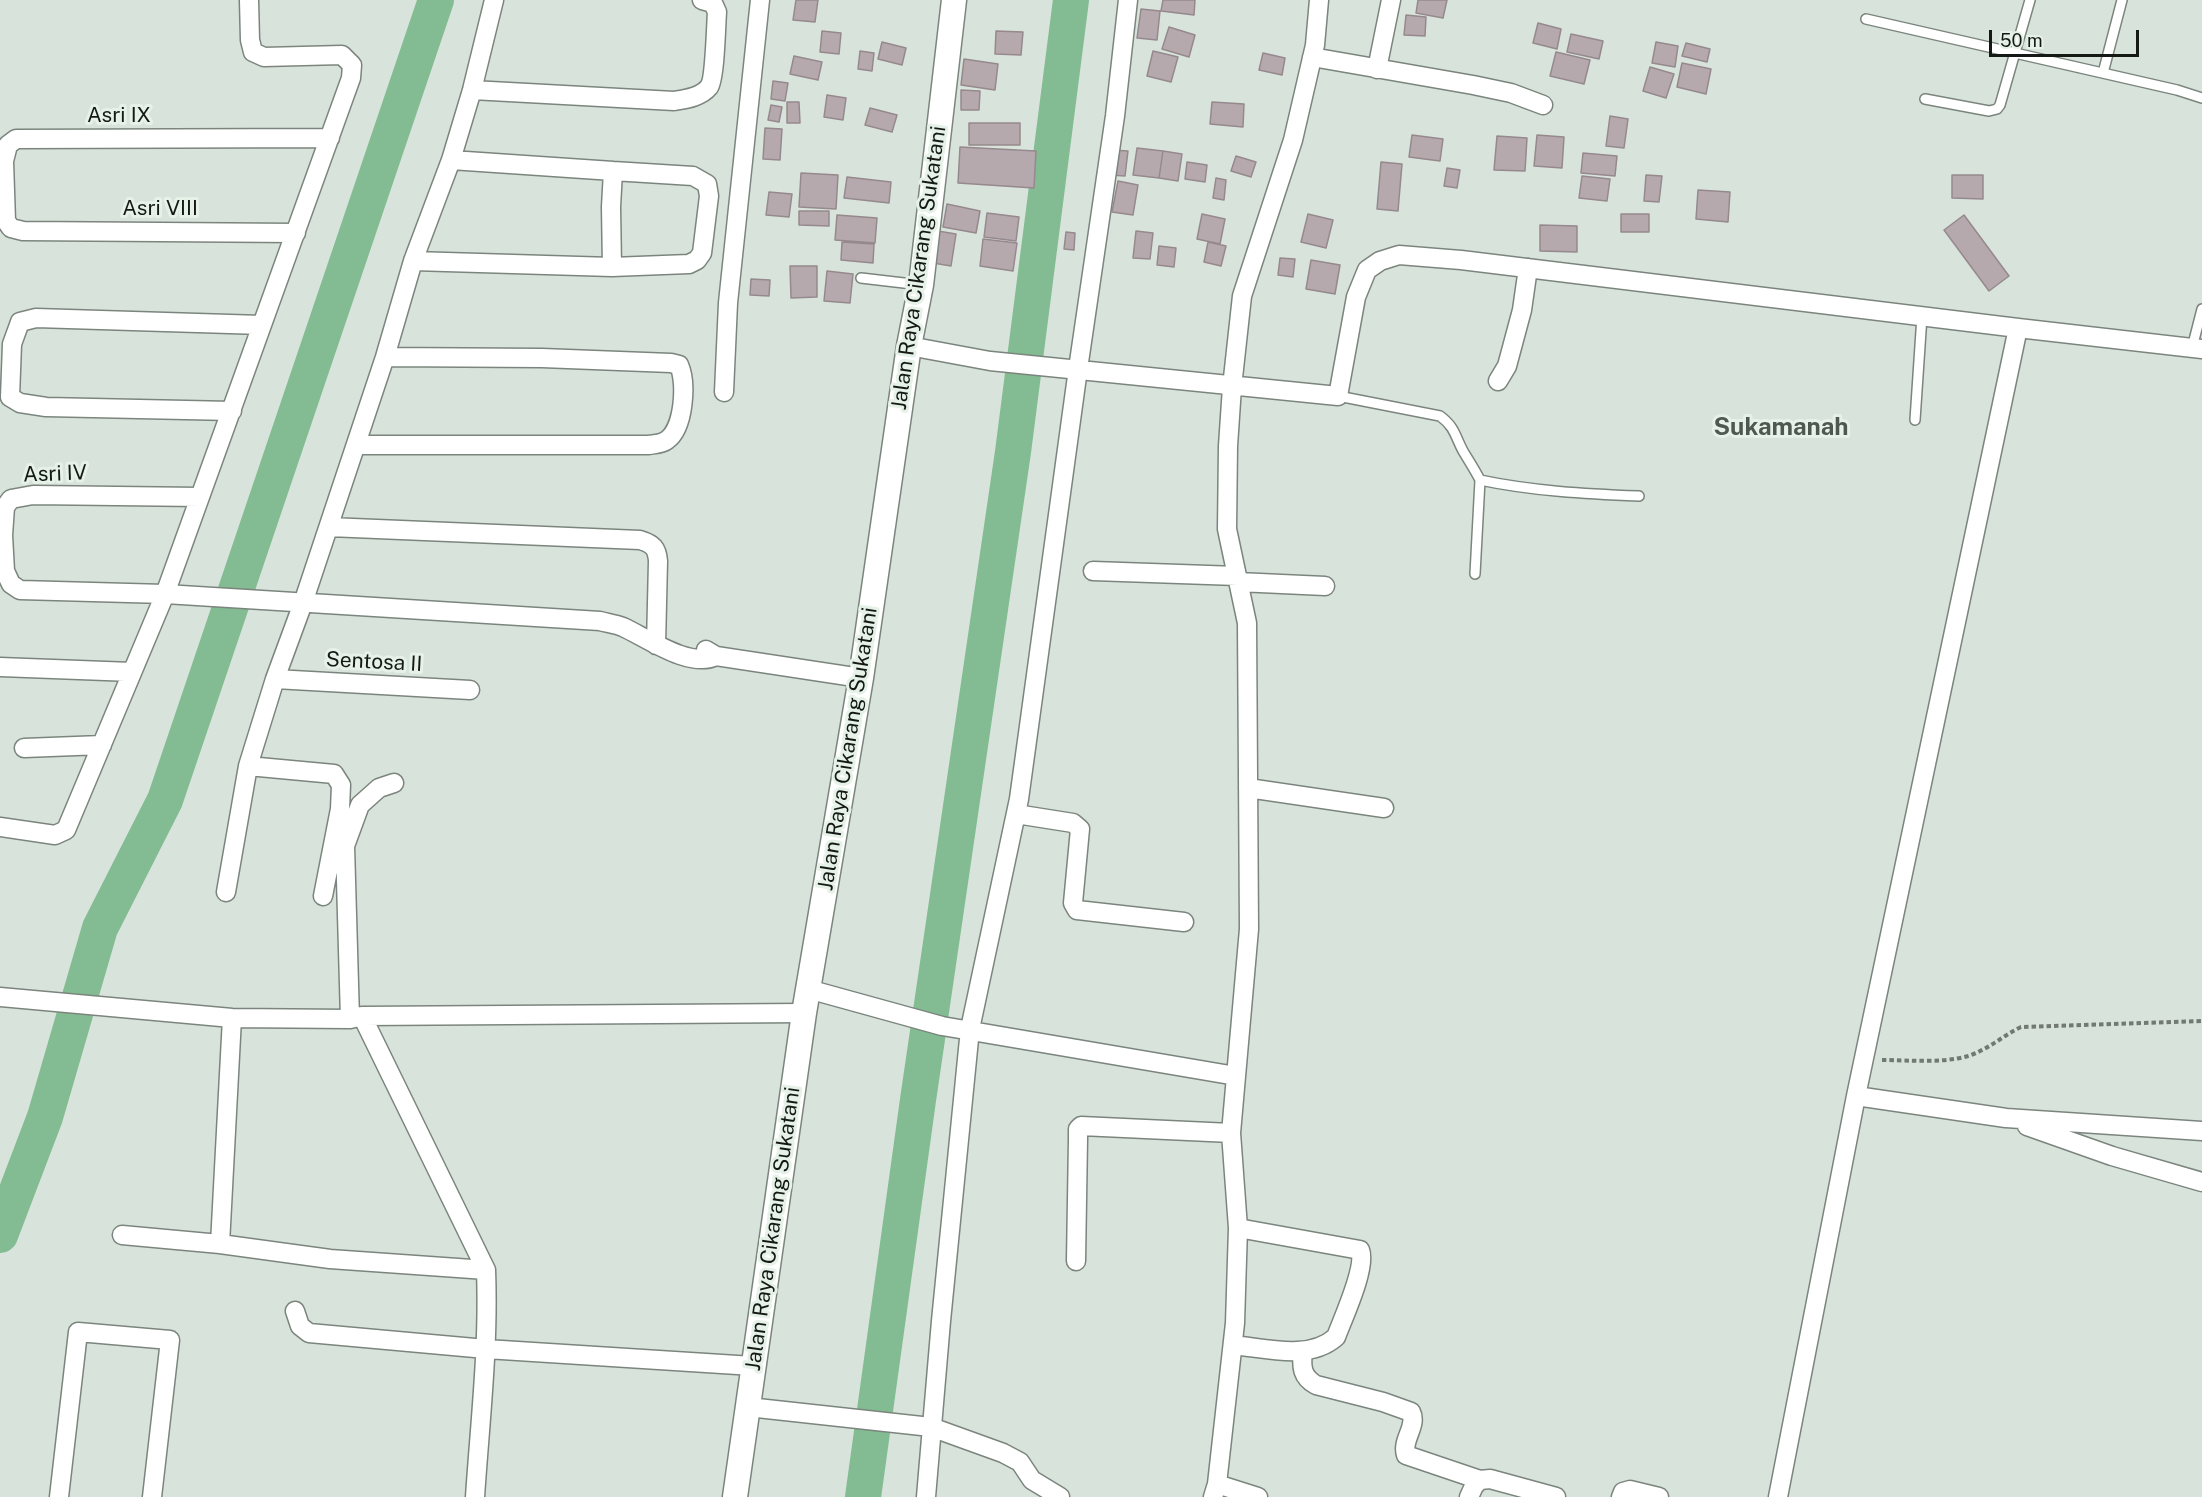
<!DOCTYPE html>
<style>
body{margin:0}
#map{position:relative;width:2202px;height:1497px;overflow:hidden;background:#d8e4db;font-family:"Public Sans",sans-serif}
canvas{display:block}
.scale{position:absolute;left:1989px;top:30px;width:150px;height:27px;box-sizing:border-box;border:3px solid #151916;border-top:0;padding-left:8px;font-size:18px;line-height:21px;white-space:nowrap;color:#151916;-webkit-text-stroke:4px #e6f1e8;paint-order:stroke}
</style>
<div id="map">
<canvas width="2202" height="1497"></canvas>
<div class="scale">50 m</div>
</div>
<script>
const ctx = document.querySelector('canvas').getContext('2d');
ctx.lineJoin = 'round';
function stroke(path, color, width, dash) { ctx.strokeStyle = color; ctx.lineWidth = width; ctx.lineCap = dash ? 'butt' : 'round'; ctx.setLineDash(dash || []); ctx.stroke(path); }
function paint(path, color) { ctx.fillStyle = color; ctx.fill(path, 'evenodd'); }
function write(font, color, halo, rows, align = 'center') {
  ctx.font = font + ' "Public Sans",sans-serif'; ctx.lineWidth = 6; ctx.setLineDash([]); ctx.textBaseline = 'middle'; ctx.strokeStyle = halo; ctx.fillStyle = color; for (const [text, x, y, turn = 0] of rows) {
    ctx.save(); ctx.translate(x, y); ctx.rotate((+turn || 0) * Math.PI / 180); ctx.textAlign = isNaN(turn) ? turn : align; if (halo) ctx.strokeText(text, 0, 0); ctx.fillText(text, 0, 0); ctx.restore();
  }
}
const river = new Path2D(`
 M0,1235L45,1117L100,928L165,800L436,0
 M863,1497L918,1100L1013,452L1071,0`);
const building = new Path2D(`
 M796,0H818L815,22L793,20Z
 M1163,0H1195L1194,15L1161,11Z
 M1418,0H1447L1443,18L1416,13Z
 M1141,9L1160,11L1157,40L1137,38Z
 M1406,15L1426,17L1425,36L1404,35Z
 M1538,23L1561,29L1557,49L1533,43Z
 M1169,27L1195,35L1189,57L1162,49Z
 M822,31L841,33L839,54L820,52Z
 M996,31L1023,32L1021,55L995,54Z
 M1571,34L1603,41L1599,59L1567,52Z
 M882,42L906,48L902,65L878,59Z
 M1656,42L1678,46L1675,67L1652,63Z
 M1686,43L1710,49L1707,62L1682,56Z
 M860,51L874,53L872,71L858,69Z
 M1153,51L1178,57L1171,82L1147,76Z
 M1556,52L1590,60L1584,84L1550,76Z
 M1263,53L1285,58L1282,75L1259,70Z
 M794,56L822,62L818,80L790,74Z
 M964,59L998,64L995,90L961,85Z
 M1682,63L1711,69L1706,94L1677,87Z
 M1650,67L1674,74L1666,98L1643,91Z
 M773,81L788,83L785,101L771,99Z
 M961,90L980,91L979,110H961Z
 M827,95L846,98L843,120L824,117Z
 M787,102H799L800,123H787Z
 M1212,102L1244,104L1243,127L1210,124Z
 M771,105L782,107L779,122L768,120Z
 M870,108L897,115L892,132L865,125Z
 M1610,116L1628,119L1624,148L1606,146Z
 M969,123H1020V145H969Z
 M765,128L782,129L780,160L763,159Z
 M1412,135L1443,139L1440,161L1409,157Z
 M1537,135L1564,137L1562,168L1534,166Z
 M1497,136L1527,138L1525,171L1494,170Z
 M960,147L1036,151L1034,188L958,183Z
 M1137,148L1163,151L1159,178L1133,175Z
 M1112,150L1128,151L1125,176L1110,175Z
 M1163,151L1182,154L1178,181L1159,178Z
 M1583,153L1617,156L1615,176L1581,173Z
 M1236,156L1256,162L1251,177L1231,171Z
 M1187,162L1207,165L1205,182L1185,179Z
 M1381,162L1402,164L1398,211L1377,209Z
 M1447,168L1460,170L1457,188L1444,186Z
 M801,173L838,175L836,209L799,207Z
 M1646,175L1662,176L1659,202L1644,201Z
 M1952,175H1983V199L1952,198Z
 M1582,176L1610,179L1607,201L1579,198Z
 M847,177L891,182L889,203L844,198Z
 M1216,178L1226,180L1224,200L1213,198Z
 M1118,181L1138,185L1133,215L1112,212Z
 M1698,190L1730,192L1728,222L1696,219Z
 M769,192L792,194L789,217L766,215Z
 M947,204L980,211L976,233L943,227Z
 M799,211H829V226L799,225Z
 M987,213L1019,217L1016,241L984,237Z
 M1202,214L1225,219L1220,244L1197,239Z
 M1308,214L1333,220L1326,248L1301,242Z
 M1621,214H1649V232H1621Z
 M837,215L877,218L875,243L835,240Z
 M1964,215L2009,276L1989,291L1944,230Z
 M1540,225L1577,226V252L1540,251Z
 M938,231L956,234L951,266L933,263Z
 M1136,231L1153,233L1150,259L1133,258Z
 M1066,232L1075,233L1074,250L1064,249Z
 M983,239L1017,243L1013,271L980,266Z
 M842,242L874,244L873,263L841,260Z
 M1208,242L1226,246L1221,266L1204,262Z
 M1159,246L1176,248L1174,267L1157,265Z
 M1280,258L1295,259L1293,277L1278,275Z
 M1311,260L1340,265L1335,294L1306,289Z
 M790,266H817V297L791,298Z
 M827,271L853,274L850,303L824,301Z
 M751,279L770,280L769,296L750,295Z`);
const path = new Path2D(`
 M1882,1060C1911,1060 1955,1065 1980,1051C1995,1044 2006,1034 2021,1027L2202,1021`);
const lane = new Path2D(`
 M1866,19L2177,90L2202,98
 M2103,73L2122,0
 M1925,99L1989,111L1997,109L2000,105L2030,0
 M861,278L921,285
 M2192,348L2202,309
 M1338,396L1440,416C1455,427 1455,436 1463,451C1469,461 1475,470 1480,480C1532,491 1586,494 1639,496
 M1915,420L1922,316
 M1475,574L1480,480`);
const street = new Path2D(`
 M249,0L250,40L253,52L264,57L342,55L352,65L351,78L165,594L600,621C607,623 616,624 623,627C647,638 690,669 716,656
 M1312,57L1473,85L1511,93L1543,105
 M1377,69L1391,0
 M472,90L674,101C686,99 701,97 709,87C715,79 716,25 717,12L713,3L702,0
 M451,160L613,171
 M296,233L23,231L11,228L6,221L4,161L8,145L16,139L330,138
 M413,261L612,267L689,264L697,260L702,253L709,196L707,184L693,176L613,171L611,207L612,267
 M909,346L990,361L1338,396L1356,297L1367,270L1380,261L1399,255L1461,260L2018,328L2202,349
 M1498,381L1507,366L1522,310L1528,268
 M724,392L728,303L760,0
 M232,411L46,407L20,403L10,397L12,344L20,322L36,318L262,325
 M356,445H649C655,444 662,444 667,440C684,428 687,383 679,365L671,363L542,358L385,357
 M329,527L640,540C653,544 657,548 658,561L656,645
 M1093,571L1237,576
 M1238,582L1325,586
 M706,650L716,656L861,678
 M0,667L132,672
 M275,679L470,690
 M24,748L102,745
 M248,766L334,774L341,785L340,809L323,896
 M1248,788L1384,808
 M1016,814L1073,823L1080,829L1073,903L1077,910L1184,922
 M0,827L55,835L66,830L165,594L20,590L11,584L5,571L3,535L5,507L11,499L33,495L200,497
 M226,892L248,766L275,679L303,603L385,357L413,261L451,160L472,90L494,0
 M808,989L942,1026L1236,1076
 M0,997L232,1018L350,1019L362,1016L804,1013
 M362,1016L486,1270C489,1346 480,1422 475,1497
 M350,1019L345,846L360,805L379,788L394,783
 M1856,1096L2006,1118L2202,1131
 M2027,1126L2112,1156L2202,1182
 M122,1235L220,1244L232,1018
 M220,1244L330,1259L486,1270
 M1076,1261L1078,1139V1129L1081,1126L1231,1133
 M295,1311L300,1326L309,1333L486,1349L753,1366
 M1233,1345C1266,1348 1309,1361 1336,1337C1343,1318 1367,1267 1360,1250L1238,1228
 M1303,1352C1301,1367 1302,1377 1316,1385L1383,1402L1411,1412C1418,1426 1401,1440 1406,1455L1480,1480
 M748,1407L931,1427L1003,1453L1020,1462L1032,1480L1060,1497
 M1217,1484L1258,1497
 M59,1497L78,1332L170,1340L152,1497
 M926,1497L941,1321L970,1029L1019,799L1078,369L1115,116L1128,0
 M1213,1497L1217,1484L1235,1323L1238,1228L1231,1133L1249,929L1247,623L1227,529L1228,446L1232,387L1242,296L1293,140L1315,45L1319,0
 M1469,1497L1474,1486L1480,1480L1490,1479L1556,1497
 M1621,1497L1623,1492L1630,1490L1659,1497
 M1778,1497L1856,1096L2018,328`);
const secondary = new Path2D(`
 M735,1497L804,1013L861,678L909,346L921,285L954,0`);
const streetNames = [
 ["Asri IX",119,116],
 ["Asri VIII",160,209],
 ["Jalan Raya Cikarang Sukatani",919,268,-82],
 ["Asri IV",55,474,-2],
 ["Sentosa II",374,662,3],
 ["Jalan Raya Cikarang Sukatani",848,749,-81],
 ["Jalan Raya Cikarang Sukatani",773,1229,-82]
];
const quarterNames = [
 ["Sukamanah",1781,428]
];
stroke(river, '#83bc93', 36);
paint(building, '#b6a9ae');
stroke(building, '#96898e', 1.5);
stroke(lane, '#7b857d', 12);
stroke(street, '#7b857d', 21);
stroke(secondary, '#7b857d', 27);
stroke(path, '#717973', 4, [4.5, 3]);
stroke(lane, '#fff', 9);
stroke(street, '#fff', 18);
stroke(secondary, '#fff', 24);
write('21px', '#151916', '#e6f1e8', streetNames);
write('bold 24px', '#4e5851', '#e6f1e8', quarterNames);
</script>
